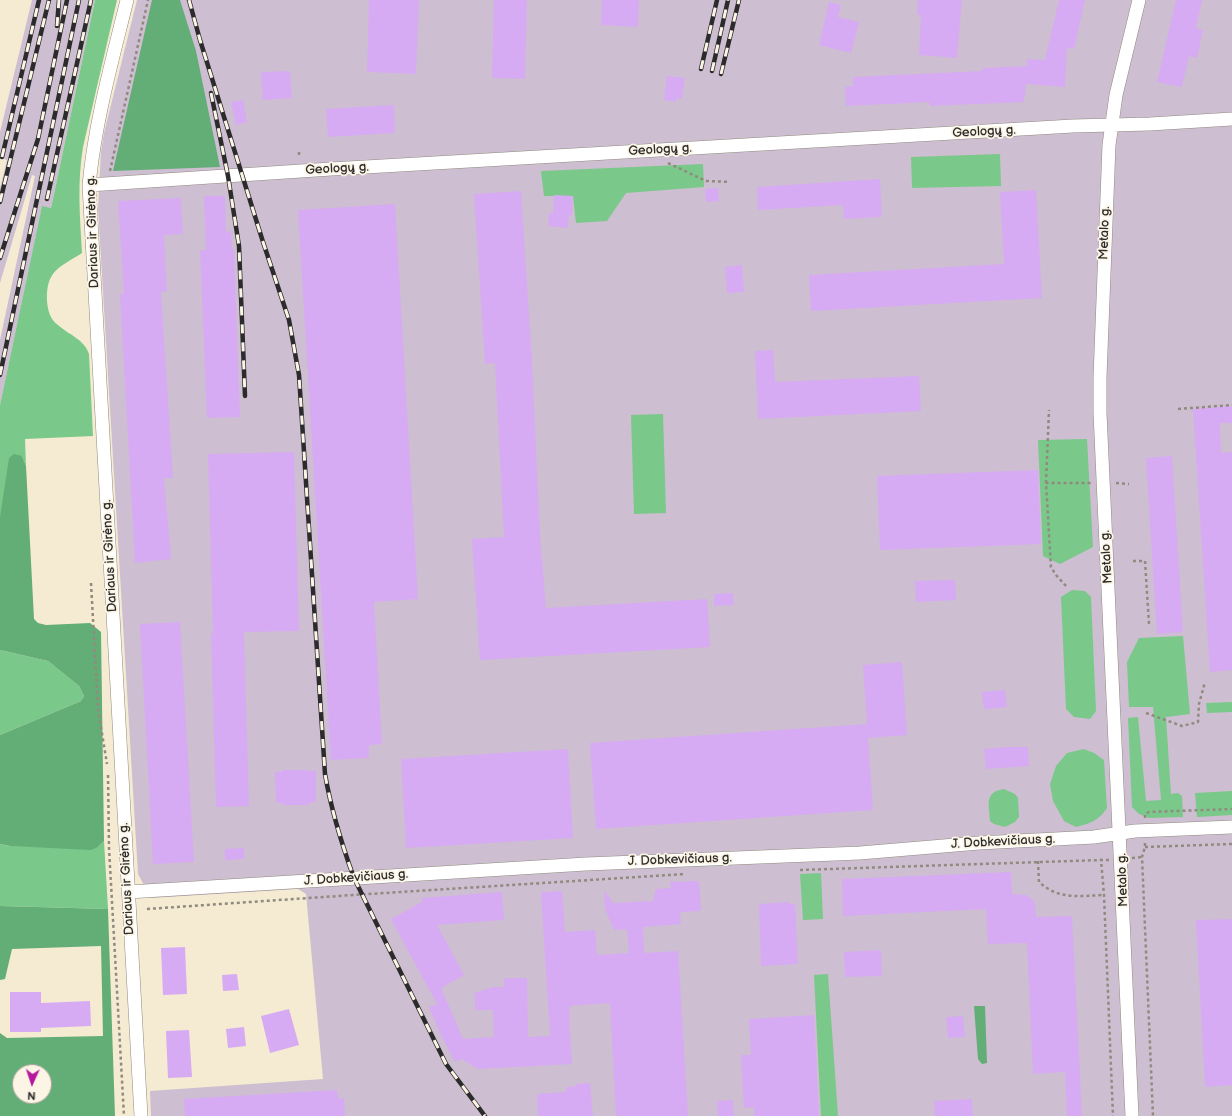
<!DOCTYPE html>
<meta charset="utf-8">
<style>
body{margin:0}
#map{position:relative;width:1232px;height:1116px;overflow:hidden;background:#f5ebd2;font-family:"Balsamiq Sans",sans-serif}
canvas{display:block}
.north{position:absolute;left:12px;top:1064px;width:40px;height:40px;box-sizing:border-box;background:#fcf5e5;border:1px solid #a8a49b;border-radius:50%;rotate:183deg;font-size:11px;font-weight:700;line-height:16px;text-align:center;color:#2b2b2b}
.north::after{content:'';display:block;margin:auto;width:14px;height:18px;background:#b5179e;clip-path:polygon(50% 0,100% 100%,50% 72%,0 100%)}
</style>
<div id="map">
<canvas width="1232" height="1116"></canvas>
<div class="north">N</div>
</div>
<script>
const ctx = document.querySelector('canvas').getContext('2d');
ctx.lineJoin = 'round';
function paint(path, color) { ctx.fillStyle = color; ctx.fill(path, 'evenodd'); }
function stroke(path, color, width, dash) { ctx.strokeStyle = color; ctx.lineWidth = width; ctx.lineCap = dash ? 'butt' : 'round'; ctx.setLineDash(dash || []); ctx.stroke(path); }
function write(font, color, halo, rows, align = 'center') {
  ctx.font = font + ' "Balsamiq Sans",sans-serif'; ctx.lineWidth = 3.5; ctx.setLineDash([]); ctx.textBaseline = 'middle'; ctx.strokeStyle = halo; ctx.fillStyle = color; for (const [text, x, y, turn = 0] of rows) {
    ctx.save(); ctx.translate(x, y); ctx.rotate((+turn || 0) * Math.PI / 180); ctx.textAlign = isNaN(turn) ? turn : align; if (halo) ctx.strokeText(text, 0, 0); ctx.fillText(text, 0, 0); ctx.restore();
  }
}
const industrial = new Path2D(`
 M32,0H95L51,208L42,207L0,405V340L35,176L32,175L0,283V188L7,160L0,158V132Z
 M137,0H1232V1116H151L150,1091L323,1079L306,894L298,889L151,898L138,874L98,209L101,151L104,133Z`);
const green = new Path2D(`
 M95,0H117L83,147C77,183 80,217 82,253C59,268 46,270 47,301C48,311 50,319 58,325C69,335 84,339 89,354L93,436L25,439L26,466L22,456L0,517V405L42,206L51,208Z
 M1000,154L1001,186L912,188L911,157Z
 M703,164L704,187L626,193L607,221L576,223L573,196H544L541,171Z
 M663,414L666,513L634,514L631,415Z
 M1087,439L1093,547L1060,564L1043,556L1038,440Z
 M1072,590L1085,591L1091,597L1096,711L1090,719L1074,717L1066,709L1061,597Z
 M1183,636L1190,714L1166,717L1171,794L1178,793L1182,796L1183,817L1149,818L1139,814L1132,807L1128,718L1138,717L1146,801L1161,800L1153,707H1129L1127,662L1139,638Z
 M0,650L48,661L79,686L84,696L81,701L0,735Z
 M1232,702V712L1207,713L1206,703Z
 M1084,749L1094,753L1104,760L1107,808C1098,821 1091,823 1076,827L1064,821L1053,801L1050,784L1056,766L1067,753Z
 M1004,789L1015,794L1018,798L1019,817L1015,822L1005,827L994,824L990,821C989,804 984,792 1004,789Z
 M1232,791V815L1197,817L1195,793Z
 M104,841L108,909L0,906V844L10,846L98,847Z
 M821,873L823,919L803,920L800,874Z
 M828,974L838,1116H821L814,975Z`);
const forest = new Path2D(`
 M152,0H180L196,51L220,167L113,171Z
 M14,454L22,456L26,466L34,619L38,623L46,625L90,623L101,632L104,841L98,847L91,850L10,846L0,844V735L81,701L84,696L79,686L48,661L0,650V517L9,458Z
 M0,906L108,909L115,1116H0V1033L7,1038L103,1036L101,946L12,949L5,979L0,980ZM20,1072H44V1096H20Z
 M974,1006H985L987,1063L982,1064L978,1059Z`);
const building = new Path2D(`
 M369,0H419L416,74L367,72Z
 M494,0H527L525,79L492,78Z
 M602,0H639L638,27L601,25Z
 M918,0H962L957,58L919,55L921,15H917Z
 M1059,0H1085L1074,49L1067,48L1065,87L1026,84L1024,102L930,106L929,102L846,106L845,87L853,86V77L983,71V68L1027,66V59L1045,60Z
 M1176,0H1202L1196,28L1203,30L1197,58L1189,56L1182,87L1157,82Z
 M829,2L841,5L838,17L859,22L851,53L819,45Z
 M290,71L292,98L263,100L261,72Z
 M667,76L685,78L682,99L676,98V102L664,100Z
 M243,100L247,122L236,125L231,102Z
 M394,105L395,133L328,137L326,109Z
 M880,179L882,217L844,219L843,205L758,210L757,187Z
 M718,188L719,201L706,202L705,189Z
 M1036,190L1042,298L811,311L809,275L1004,264L1000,192Z
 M521,191L532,361L540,536L546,608L707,599L710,647L480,660L472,539L504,537L495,363L485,364L474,194Z
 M554,195L573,196L572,215H569L568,228L548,226L549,213H553Z
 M204,196H225L226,232L231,231L232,249H234L240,417L207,418L200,250H206Z
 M181,198L183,234L164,235L167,291L161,292L173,478H164L171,559L135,563L120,294H124L118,201Z
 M395,204L418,599L374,602L382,744L369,745V758L331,760L298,210Z
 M742,265L744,292L727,293L725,267Z
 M773,350L775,382L919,376L921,411L758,419L755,351Z
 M1232,406V423H1220L1221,453L1232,452V670L1210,672L1193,409Z
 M294,452L299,631L244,632L249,806L216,807L211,633L213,634L208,454Z
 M1172,456L1183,632L1157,634L1146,458Z
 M1038,470L1041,544L880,550L877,476Z
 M955,580L956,600L916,602L915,581Z
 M733,593L734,605L714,606V594Z
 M180,622L194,862L153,864L140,624Z
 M902,662L907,735L868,738L873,810L596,829L590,743L867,724L863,665Z
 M1005,690L1007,707L984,709L982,692Z
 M1006,747H1028L1029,766L986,769L984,749Z
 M568,749L573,838L406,848L401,759Z
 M282,770H308V771H316V802L309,803V805H283V803H276L275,772H282Z
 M244,848V859L225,860V849Z
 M1011,872L1012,894L1026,895L1033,900L1035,904L1036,917L1072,916L1082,1116H1067L1065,1072L1033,1074L1027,943L988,944L986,909L843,916L842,879Z
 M699,881L701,911L680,912L681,924L643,927L644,953L678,951L688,1116H616L610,1003L569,1006L570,1019H569L572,1064L478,1069L462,1059L455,1062L442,1037L429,1007L437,1004L391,919L422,902V898L502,892L504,920L437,925L464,975L441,988L463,1039L494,1037L493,1010H475V993L493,987H504V978H527L528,1037L550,1036L541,892L562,891L565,932L595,930L597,955L629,953L627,929L614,930L605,909L604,890L613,903L653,901L656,889L671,888L670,882Z
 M789,902L790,904H795L798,964L761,966L759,904Z
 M1232,919V1085L1205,1087L1196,920Z
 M185,947L187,994L163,995L161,948Z
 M881,950L882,976L845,977L844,952Z
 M237,974L239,990L223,991L222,975Z
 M10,992H41V1003L90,1001L91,1026L41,1028V1032H10Z
 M289,1009L299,1045L270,1053L261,1016Z
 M814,1015L819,1116H754V1107L744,1108L741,1055H751L749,1019Z
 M963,1016L965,1037L948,1038L946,1017Z
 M244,1027L246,1046L228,1048L226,1029Z
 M189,1030L192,1077L168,1078L166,1031Z
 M590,1083L593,1116H538L537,1094L566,1092V1087L576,1086V1084Z
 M337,1090L338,1099L344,1098L345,1116H185L184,1099Z
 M972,1099L973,1116H935L934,1101Z
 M733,1100L734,1116H718L717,1101Z`);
const path = new Path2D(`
 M299,155V149
 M668,163L706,181L730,182
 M110,171L148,0
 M1178,409L1232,405
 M1046,483L1049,410
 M1116,483L1129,484
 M1133,561H1145L1149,624
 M91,583L98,709L107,764
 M1066,586L1056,575L1051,567L1046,483H1091
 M1146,713L1182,726L1198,722L1199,704L1205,682
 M108,775L109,848L124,1116
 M1145,818V814L1149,812L1232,809
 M1145,843V847L1142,857L1153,1116
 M1145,847L1232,844
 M1132,858L1142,857
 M1109,860H1101L1104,895L1113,1116
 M1038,861L1039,882C1059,900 1079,896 1104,895
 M800,870L1101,860
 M147,909L353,895L685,874`);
const minor = new Path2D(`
 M127,0C112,61 95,122 89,185L141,1116
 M89,185L331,169L1073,126L1150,124L1232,119
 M128,892L586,864L860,853L979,843L1094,837L1135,831L1232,827
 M1132,1116C1123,882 1111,648 1100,413V377L1109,145L1116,95L1139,0`);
const rail = new Path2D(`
 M189,0L200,40L263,242L289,320L299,375L325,774C331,809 342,845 354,878L446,1064L485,1116
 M57,26L59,0
 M701,69L717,0
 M712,71L728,0
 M721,74L739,0
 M211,93L228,176L239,246L245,396
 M2,157L39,0
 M47,199L91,0
 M0,202L49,0
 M0,258L38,139L67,0
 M0,375L79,0`);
const streetNames = [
 ["Geologų g.",984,132,-3],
 ["Geologų g.",660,150,-3],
 ["Geologų g.",337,169,-3],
 ["Dariaus ir Girėno g.",93,232,-92],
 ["Metalo g.",1105,233,-88],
 ["Dariaus ir Girėno g.",110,556,-93],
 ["Metalo g.",1107,557,-93],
 ["J. Dobkevičiaus g.",1003,842,-3],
 ["J. Dobkevičiaus g.",680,860,-2],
 ["J. Dobkevičiaus g.",356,878,-4],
 ["Dariaus ir Girėno g.",127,879,-93],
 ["Metalo g.",1123,880,-92]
];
paint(industrial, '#cebed1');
paint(green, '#7ac98a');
paint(forest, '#63ad76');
paint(building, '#d6abf3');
stroke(minor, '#908b7e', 14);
stroke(path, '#908b7e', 2.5, [3, 3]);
stroke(minor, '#fff', 13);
stroke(rail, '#2b2b2b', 4.5);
stroke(rail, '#fcf5e5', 3, [9]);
write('13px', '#2b2b2b', '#fcf5e5', streetNames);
</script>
